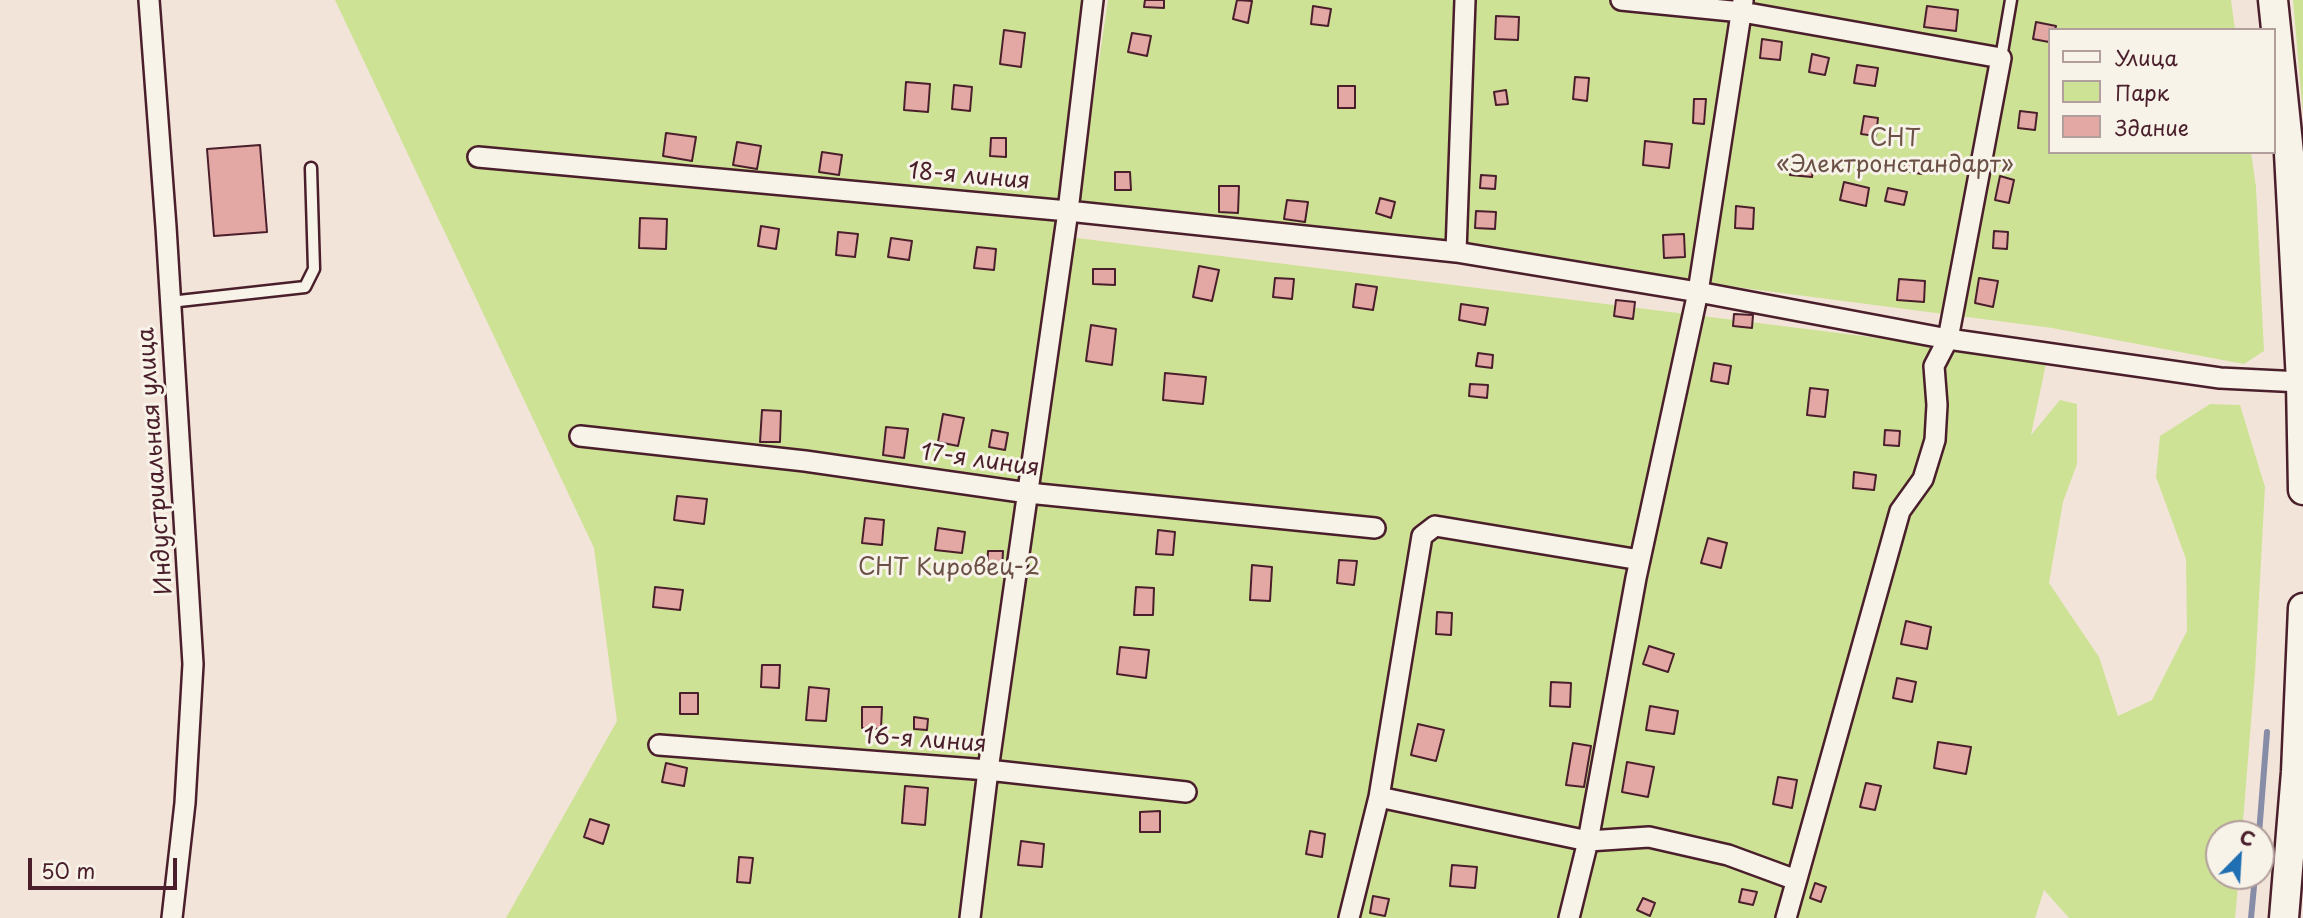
<!DOCTYPE html>
<meta charset="utf-8">
<style>
body{margin:0}
#map{position:relative;width:2303px;height:918px;overflow:hidden;background:#f3e4da;font-family:"Playpen Sans",sans-serif}
canvas{display:block}
.legend{position:absolute;left:2048px;top:28px;width:228px;height:126px;box-sizing:border-box;background:#f7f3e8;border:2px solid #b29e9c;margin:0;padding:9px 12px;list-style:none;font-size:21px;color:#4a1f2b}
.legend li{display:flex;align-items:center;gap:14px;height:35px}
.legend b{width:35px;border:2px solid #b29e9c}
.north{position:absolute;left:2205px;top:820px;width:70px;height:70px;box-sizing:border-box;background:#f7f3e8;border:2px solid #b29e9c;border-radius:50%;rotate:24deg;font-size:19px;font-weight:700;line-height:28px;text-align:center;color:#4a1f2b}
.north::after{content:'';display:block;margin:auto;width:24px;height:32px;background:#1f6fb2;clip-path:polygon(50% 0,100% 100%,50% 72%,0 100%)}
.scale{position:absolute;left:28px;top:858px;width:149px;height:32px;box-sizing:border-box;border:4px solid #4a1f2b;border-top:0;padding-left:9px;font-size:21px;line-height:24px;white-space:nowrap;color:#4a1f2b;-webkit-text-stroke:5px #f7f3e8;paint-order:stroke}
</style>
<div id="map">
<canvas width="2303" height="918"></canvas>
<ul class="legend">
<li><b style="height:9px;background:#f7f3e8"></b>Улица</li>
<li><b style="height:19px;background:#cee296"></b>Парк</li>
<li><b style="height:19px;background:#e3a8a4"></b>Здание</li>
</ul>
<div class="north">С</div>
<div class="scale">50 m</div>
</div>
<script>
const ctx = document.querySelector('canvas').getContext('2d');
ctx.lineJoin = 'round';
function paint(path, color) { ctx.fillStyle = color; ctx.fill(path, 'evenodd'); }
function stroke(path, color, width, dash) { ctx.strokeStyle = color; ctx.lineWidth = width; ctx.lineCap = dash ? 'butt' : 'round'; ctx.setLineDash(dash || []); ctx.stroke(path); }
function write(font, color, halo, rows, align = 'center') {
  ctx.font = font + ' "Playpen Sans",sans-serif'; ctx.lineWidth = 6; ctx.setLineDash([]); ctx.textBaseline = 'middle'; ctx.strokeStyle = halo; ctx.fillStyle = color; for (const [text, x, y, turn = 0] of rows) {
    ctx.save(); ctx.translate(x, y); ctx.rotate((+turn || 0) * Math.PI / 180); ctx.textAlign = isNaN(turn) ? turn : align; if (halo) ctx.strokeText(text, 0, 0); ctx.fillText(text, 0, 0); ctx.restore();
  }
}
const green = new Path2D(`
 M335,0H1089L1053,235L2047,359L2031,435L2060,400L2077,404V464L2063,502L2049,583L2099,657L2118,716L2152,700L2187,631L2186,559L2156,477L2160,436L2210,404L2240,405L2265,487L2255,673L2242,834H2219V876H2239L2235,918H2069L2044,890L2035,918H506L617,721L594,548Z
 M1108,0H2231L2235,30H2049V152H2251L2256,187L2264,351L2244,364L2052,328L1472,253L1076,216Z
 M2293,0H2303V115Z`);
const stream = new Path2D(`
 M2259,834L2267,732
 M2251,918L2255,876`);
const building = new Path2D(`
 M1145,0H1164V8L1144,7Z
 M1237,0L1252,1L1248,23L1233,19Z
 M1313,6L1331,9L1328,26L1311,24Z
 M1927,6L1958,10L1956,31L1924,27Z
 M1496,16L1519,17L1518,40L1495,39Z
 M2036,22L2056,26L2055,30H2049V42L2033,39Z
 M1004,30L1025,33L1021,67L1000,64Z
 M1132,33L1151,36L1147,56L1128,52Z
 M1762,39L1782,42L1780,60L1760,58Z
 M1812,54L1829,58L1825,75L1809,72Z
 M1857,65L1878,68L1875,86L1854,83Z
 M1575,77L1589,78L1587,101L1573,99Z
 M906,82L930,84L928,112L904,110Z
 M954,85L972,87L970,111L952,109Z
 M1338,86H1355V108H1338Z
 M1506,90L1508,104L1496,105L1494,92Z
 M1694,99H1706L1704,124L1693,123Z
 M2020,111L2037,113L2035,130L2018,128Z
 M1864,116L1878,118L1876,136L1861,134Z
 M666,133L696,137L692,161L663,156Z
 M991,138H1006V157L990,156Z
 M1645,141L1672,144L1669,168L1643,165Z
 M737,142L761,146L757,169L733,165Z
 M260,145L267,232L214,236L207,149Z
 M822,152L842,155L839,175L819,172Z
 M1792,159L1814,162L1812,177L1790,175Z
 M1906,161L1924,164L1922,174L1904,171Z
 M1115,172H1130L1131,190H1115Z
 M1481,175L1496,176L1495,189L1480,188Z
 M2000,176L2014,180L2009,203L1995,200Z
 M1844,182L1869,188L1866,206L1840,200Z
 M1219,186H1239L1238,213L1219,212Z
 M1888,188L1907,192L1904,205L1885,201Z
 M1380,198L1395,202L1391,218L1376,213Z
 M1287,200L1308,202L1305,222L1284,219Z
 M1736,206L1754,208L1753,229L1735,228Z
 M1476,211L1496,212L1495,229L1475,228Z
 M640,218L667,219L666,249L639,248Z
 M761,226L779,229L776,249L758,246Z
 M1994,231L2008,232L2007,249L1993,248Z
 M838,232L858,234L855,257L836,255Z
 M1684,234L1685,257L1664,258L1663,235Z
 M891,238L912,241L909,260L888,257Z
 M977,247L996,249L994,270L974,268Z
 M1199,266L1219,270L1212,301L1193,297Z
 M1093,269H1115V285L1093,284Z
 M1275,278L1294,279L1292,299L1273,297Z
 M1979,278L1998,281L1993,307L1975,303Z
 M1899,279L1925,281L1924,302L1897,300Z
 M1356,284L1377,287L1373,310L1353,307Z
 M1616,300L1635,302L1633,319L1614,316Z
 M1461,304L1488,308L1485,325L1459,320Z
 M1734,314L1753,315L1752,328L1733,326Z
 M1091,325L1116,329L1112,365L1086,361Z
 M1478,353L1493,355L1492,368L1476,366Z
 M1714,363L1731,366L1728,384L1711,381Z
 M1165,373L1206,377L1203,404L1163,400Z
 M1470,384L1488,385L1487,398L1469,396Z
 M1810,388L1828,390L1825,417L1807,415Z
 M762,410L781,411L780,442H760Z
 M943,414L964,418L958,446L938,442Z
 M886,427L908,429L904,458L883,455Z
 M992,430L1008,433L1005,450L989,447Z
 M1885,430L1900,431L1899,446L1884,445Z
 M1854,472L1876,475L1874,490L1853,488Z
 M677,496L707,499L704,524L674,520Z
 M865,518L884,520L882,545L862,543Z
 M938,528L965,532L962,553L935,550Z
 M1158,530L1175,532L1173,555L1156,554Z
 M1708,538L1727,543L1721,568L1701,563Z
 M988,551H1003L1002,570L987,569Z
 M1339,560L1357,561L1354,585L1337,583Z
 M1252,565L1272,567L1270,601L1250,600Z
 M655,587L683,590L680,610L653,607Z
 M1136,587L1154,588L1153,615H1134Z
 M1437,612L1452,613L1451,635L1436,634Z
 M1906,621L1931,627L1927,649L1901,644Z
 M1649,646L1674,654L1668,672L1643,664Z
 M1120,647L1149,650L1146,678L1117,674Z
 M762,665H780L779,688L761,687Z
 M1897,678L1916,682L1912,702L1893,698Z
 M1551,682L1571,683L1570,707L1550,706Z
 M809,687L829,689L826,721L806,720Z
 M680,693H698V714H680Z
 M1650,706L1678,711L1674,734L1646,730Z
 M862,707H882L881,729L862,728Z
 M914,717L928,719L927,730L914,729Z
 M1418,724L1444,730L1436,761L1411,755Z
 M1938,742L1971,747L1966,774L1934,768Z
 M1573,743L1591,746L1584,787L1566,785Z
 M1627,762L1654,767L1648,797L1622,792Z
 M666,763L687,768L684,786L662,782Z
 M1778,777L1797,780L1792,808L1773,804Z
 M1866,783L1881,786L1875,810L1860,807Z
 M905,786L928,788L925,825L902,823Z
 M1160,811V832H1140V812Z
 M590,819L609,825L603,844L584,837Z
 M1310,831L1325,834L1322,857L1306,854Z
 M1021,841L1044,844L1042,867L1018,865Z
 M739,857L753,858L750,883L737,882Z
 M1452,865L1477,867L1475,888L1450,886Z
 M1815,883L1826,887L1821,902L1810,898Z
 M1742,889L1757,892L1753,905L1739,902Z
 M1373,896L1389,899L1385,916L1370,913Z
 M1643,898L1655,903L1650,916L1637,910Z`);
const lane = new Path2D(`
 M2001,58L2011,0
 M170,302L305,287L314,269L311,168`);
const street = new Path2D(`
 M149,0L166,227L193,664L185,803L172,918
 M1621,0L1742,12L2001,58L1948,339L1934,366L1937,405L1935,440L1923,479L1900,511L1786,918
 M478,157L1068,211L1456,252L1698,292L1948,339L2220,378L2301,382
 M1456,252L1465,0
 M580,436L805,461L1028,493L1375,528
 M659,745L988,770L1186,792
 M1379,797L1588,841L1649,837L1728,855L1796,880
 M970,918L988,770L1068,211L1093,0
 M1349,918L1379,797L1422,536L1435,526L1640,560
 M1569,918L1588,841L1636,578L1698,292L1743,1`);
const secondary = new Path2D(`
 M2273,0L2289,153L2301,382L2303,490
 M2284,918L2296,772L2303,608`);
const parkNames = [
 ["СНТ",1895,140],
 ["«Электронстандарт»",1895,166],
 ["СНТ Кировец-2",949,569]
];
const streetNames = [
 ["18-я линия",969,177,5],
 ["Индустриальная улица",156,461,-94],
 ["17-я линия",980,461,8],
 ["16-я линия",925,741,4]
];
paint(green, '#cee296');
stroke(stream, '#878ca7', 6);
paint(building, '#e3a8a4');
stroke(building, '#4a1f2b', 2);
stroke(lane, '#4a1f2b', 15);
stroke(street, '#4a1f2b', 24);
stroke(secondary, '#4a1f2b', 33);
stroke(lane, '#f7f3e8', 10);
stroke(street, '#f7f3e8', 19);
stroke(secondary, '#f7f3e8', 28);
write('23px', '#6b5046', '#f7f3e8', parkNames);
write('23px', '#4a1f2b', '#f7f3e8', streetNames);
</script>
